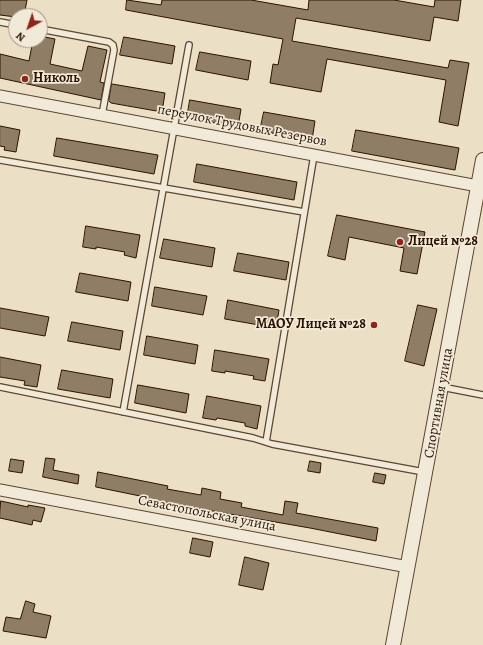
<!DOCTYPE html>
<meta charset="utf-8">
<style>
body{margin:0}
#map{position:relative;width:483px;height:645px;overflow:hidden;background:#ebdfc5;font-family:Alegreya,serif}
canvas{display:block}
.north{position:absolute;left:8px;top:8px;width:40px;height:40px;box-sizing:border-box;background:#f2ead9;border:1px solid #a39482;border-radius:50%;rotate:220deg;font-size:11px;font-weight:700;line-height:16px;text-align:center;color:#2c1200}
.north::after{content:'';display:block;margin:auto;width:14px;height:18px;background:#8f2418;clip-path:polygon(50% 0,100% 100%,50% 72%,0 100%)}
</style>
<div id="map">
<canvas width="483" height="645"></canvas>
<div class="north">N</div>
</div>
<script>
const ctx = document.querySelector('canvas').getContext('2d');
ctx.lineJoin = 'round';
function paint(path, color) { ctx.fillStyle = color; ctx.fill(path, 'evenodd'); }
function stroke(path, color, width, dash) { ctx.strokeStyle = color; ctx.lineWidth = width; ctx.lineCap = dash ? 'butt' : 'round'; ctx.setLineDash(dash || []); ctx.stroke(path); }
function write(font, color, halo, rows, align = 'center') {
  ctx.font = font + ' Alegreya,serif'; ctx.lineWidth = 3.5; ctx.setLineDash([]); ctx.textBaseline = 'middle'; ctx.strokeStyle = halo; ctx.fillStyle = color; for (const [text, x, y, turn = 0] of rows) {
    ctx.save(); ctx.translate(x, y); ctx.rotate((+turn || 0) * Math.PI / 180); ctx.textAlign = isNaN(turn) ? turn : align; if (halo) ctx.strokeText(text, 0, 0); ctx.fillText(text, 0, 0); ctx.restore();
  }
}
const building = new Path2D(`
 M0,0H27L24,16H16V17L0,15Z
 M127,0L161,5L162,0H251L308,10L309,0H394L434,7L435,0H461L458,21L434,17L430,41L296,18L292,41L448,68L450,60L469,63L458,126L439,122L446,80L327,59L321,92L270,83L273,64L278,65L283,39L126,10Z
 M40,36L55,39L50,64L82,71L88,46L107,50L100,82L104,83L101,100L0,78V54L29,61L33,40H40Z
 M124,37L175,46L172,64L120,55Z
 M200,52L251,61L248,80L196,70Z
 M112,84L165,93L162,112L111,103L109,101Z
 M190,100L241,109L238,127L187,118Z
 M264,112L315,121L312,140L260,131Z
 M0,126L20,130L16,152L4,150L5,147L0,146Z
 M356,130L459,148L455,170L352,151Z
 M57,138L158,155L154,174L54,156Z
 M197,164L297,182L294,200L194,182Z
 M337,215L425,232L417,274L400,271L404,248L349,237L345,260L328,256Z
 M86,226L140,235L136,258L124,255L125,252L96,247V249L83,247Z
 M164,239L215,248L212,267L160,258Z
 M238,253L289,262L286,280L234,271Z
 M80,273L131,282L128,301L76,292Z
 M155,287L207,296L203,315L152,306Z
 M228,300L279,310L276,328L225,319Z
 M418,305L437,309L424,366L405,361Z
 M0,308L49,317L45,336L0,328Z
 M72,322L123,331L120,350L68,341Z
 M147,336L198,345L195,364L144,355Z
 M215,350L269,359L265,381L253,379L254,376L225,371V373L212,371Z
 M0,357L41,365L37,387L24,385L25,381L0,377Z
 M62,370L113,379L110,398L58,389Z
 M138,385L189,394L186,413L135,403Z
 M207,396L261,406L257,429L245,426V423L217,418L216,420L203,418Z
 M46,458L55,459L53,470L79,475L78,484L43,477Z
 M11,459L24,461L22,473L9,471Z
 M310,461L321,463L320,473L308,471Z
 M98,472L168,486L167,489L201,495L202,488L221,492L220,499L242,503L241,507L283,515L285,501L298,503L296,513L378,528L376,541L310,528L144,499L145,497L96,487Z
 M375,473L386,475L384,484L373,482Z
 M1,501L28,507V505L45,508L41,522L33,520L32,525L0,518Z
 M193,538L213,542L210,557L190,553Z
 M245,557L269,563L263,590L239,585Z
 M26,601L35,604L33,612L51,616L46,638L3,631L6,617L20,619Z`);
const service = new Path2D(`
 M0,22L16,25
 M40,29L109,42L113,45L114,50L102,115
 M0,160L304,212
 M0,387L253,438L272,444L424,472
 M442,387L483,395
 M123,412L189,45
 M266,442L314,155`);
const minor = new Path2D(`
 M0,96L478,186
 M0,490L408,567`);
const tertiary = new Path2D(`
 M393,645L483,160`);
const markers = [
 [25,79,4,"#8f2418"],
 [400,242,4,"#8f2418"],
 [374,325,4,"#8f2418"]
];
const poiNames = [
 ["Николь",33,79],
 ["Лицей №28",408,242],
 ["МАОУ Лицей №28",366,325,"right"]
];
const streetNames = [
 ["переулок Трудовых Резервов",242,126,11],
 ["Спортивная улица",439,403,-80],
 ["Севастопольская улица",207,514,11]
];
paint(building, '#8f7d66');
stroke(building, '#2c1200', 1);
stroke(service, '#5c4531', 8);
stroke(minor, '#5c4531', 13);
stroke(tertiary, '#5c4531', 16);
stroke(service, '#f2ead9', 5.5);
stroke(minor, '#f2ead9', 11);
stroke(tertiary, '#f2ead9', 14);
for (const [x, y, r, color] of markers) { const dot = new Path2D(); dot.arc(x, y, r, 0, 2 * Math.PI); ctx.fillStyle = color; ctx.fill(dot); stroke(dot, '#f2ead9', 1.5); }
write('bold 14px', '#2c1200', '#f2ead9', poiNames, 'left');
write('14px', '#2c1200', '#f2ead9', streetNames);
</script>
